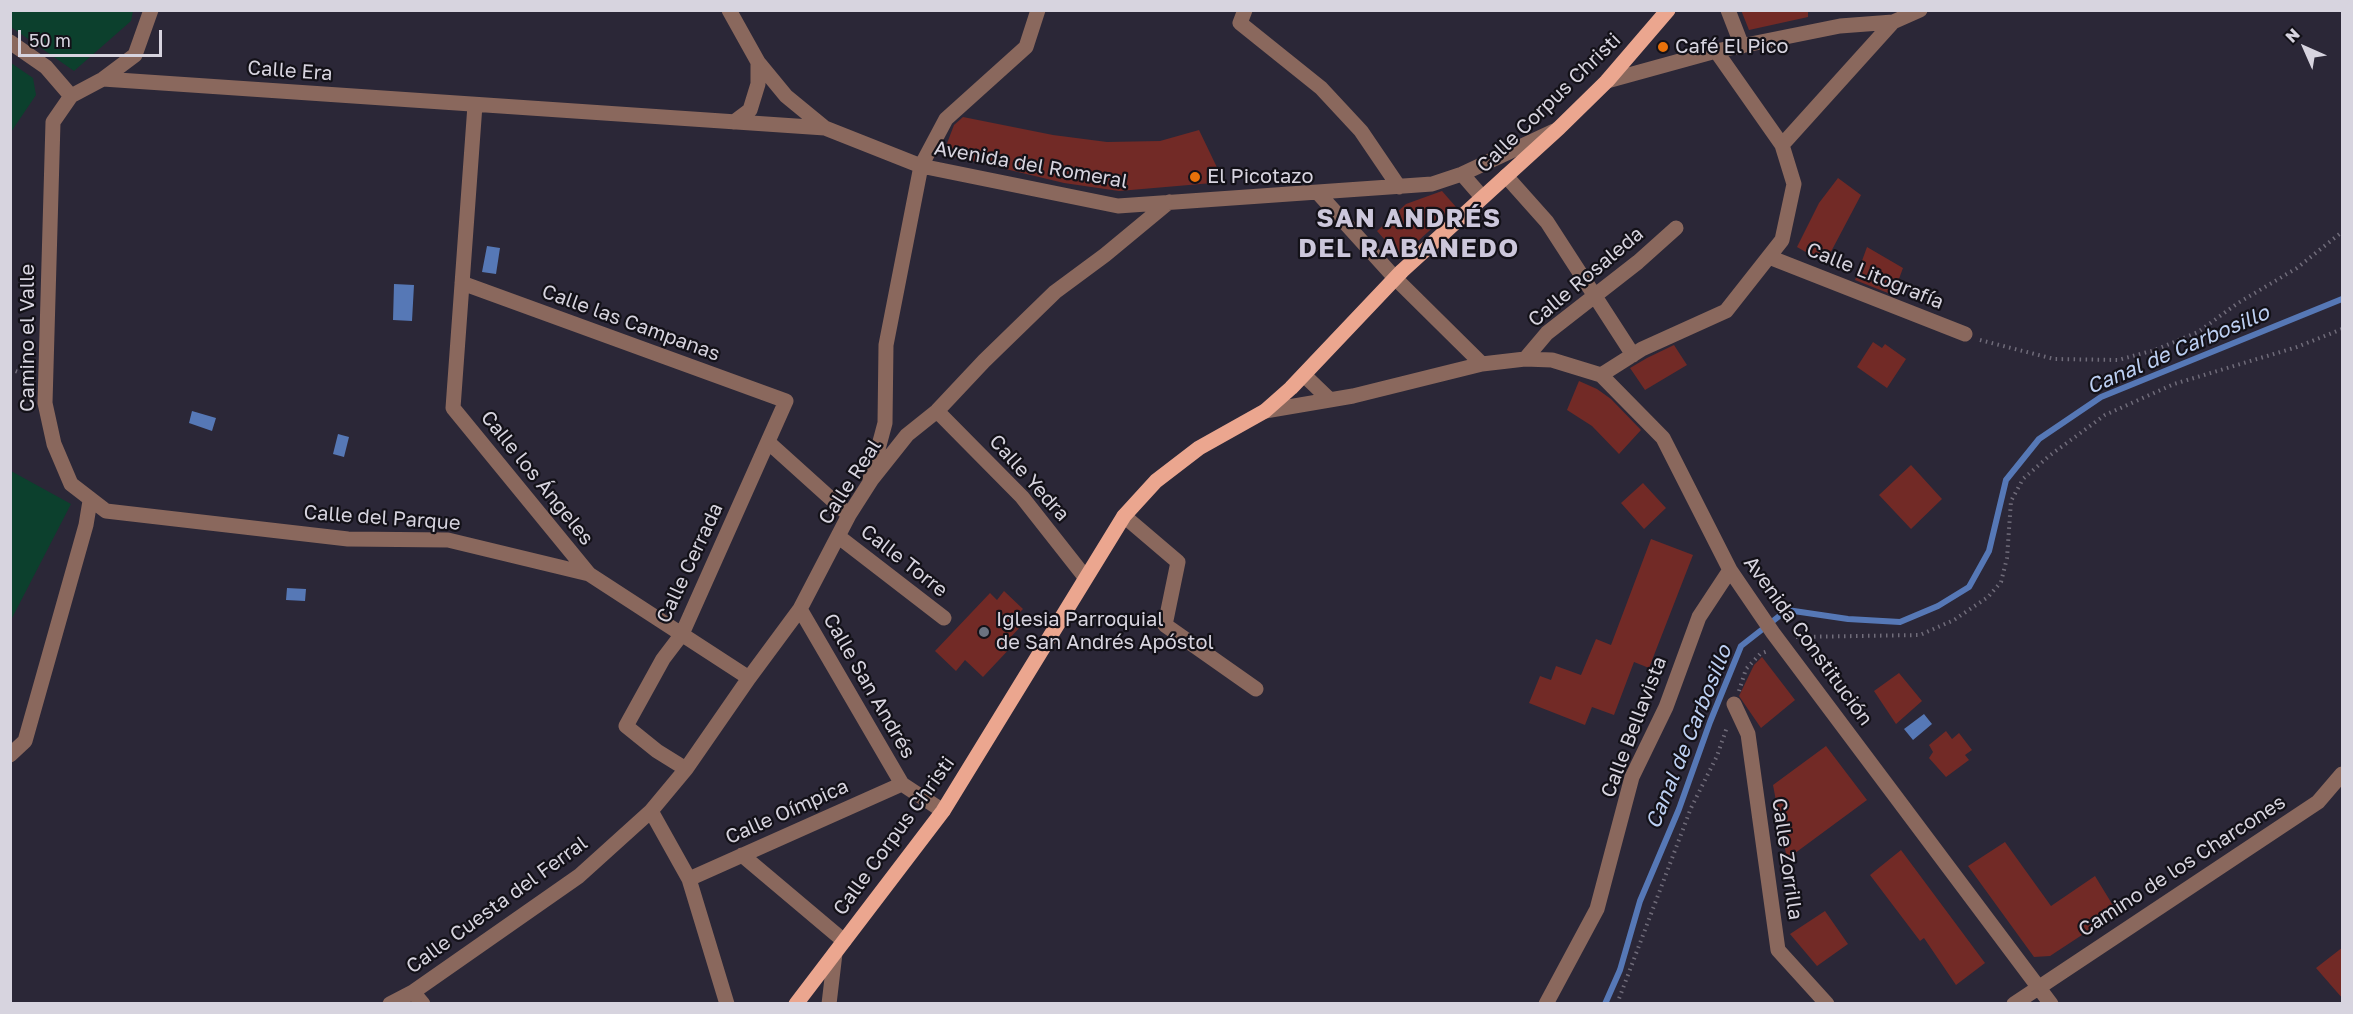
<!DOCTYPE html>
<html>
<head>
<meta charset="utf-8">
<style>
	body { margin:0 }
	#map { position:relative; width:2353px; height:1014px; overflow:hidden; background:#2b2737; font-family:"Golos Text",sans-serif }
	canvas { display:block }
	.frame { position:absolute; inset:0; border:12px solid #d7d4df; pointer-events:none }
	.north { position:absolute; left:2275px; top:18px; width:60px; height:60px; -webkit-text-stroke:4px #131118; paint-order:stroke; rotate:315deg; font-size:16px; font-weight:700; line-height:24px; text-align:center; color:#d7d4df }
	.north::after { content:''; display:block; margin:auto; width:21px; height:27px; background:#d7d4df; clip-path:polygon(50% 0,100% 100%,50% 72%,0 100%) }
	.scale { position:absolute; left:18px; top:30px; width:144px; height:27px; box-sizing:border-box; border:3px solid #d7d4df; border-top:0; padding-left:8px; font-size:18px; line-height:21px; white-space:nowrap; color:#d7d4df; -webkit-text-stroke:4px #131118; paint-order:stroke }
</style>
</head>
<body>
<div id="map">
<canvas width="2353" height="1014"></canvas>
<div class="frame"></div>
<div class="north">N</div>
<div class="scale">50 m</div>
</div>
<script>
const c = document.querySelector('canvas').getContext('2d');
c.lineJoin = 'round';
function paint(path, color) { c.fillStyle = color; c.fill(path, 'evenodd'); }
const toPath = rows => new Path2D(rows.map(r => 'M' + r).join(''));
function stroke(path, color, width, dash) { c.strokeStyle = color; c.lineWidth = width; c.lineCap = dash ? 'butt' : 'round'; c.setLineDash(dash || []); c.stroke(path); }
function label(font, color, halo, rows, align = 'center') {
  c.font = font + ' "Golos Text",sans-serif'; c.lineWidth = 4.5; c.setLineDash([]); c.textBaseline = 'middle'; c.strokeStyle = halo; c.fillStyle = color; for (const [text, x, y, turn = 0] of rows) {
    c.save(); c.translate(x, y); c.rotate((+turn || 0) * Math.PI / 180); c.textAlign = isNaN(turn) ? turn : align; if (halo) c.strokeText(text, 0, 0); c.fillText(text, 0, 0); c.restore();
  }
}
paint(toPath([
	[11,10,133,10,133,11,131,21,74,71,11,27],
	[11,63,33,78,36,95,11,132],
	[11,471,71,504,11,620]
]), '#0c402d');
paint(toPath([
	[487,246,500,248,496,274,482,272],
	[394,284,414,285,412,321,393,320],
	[192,411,216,418,212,431,189,423],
	[338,434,349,437,344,457,333,454],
	[287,588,306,589,305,601,286,600],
	[1924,714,1932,724,1913,740,1904,729]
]), '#5678b6');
stroke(toPath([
	[1605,1004,1620,970,1640,901,1679,809,1710,722,1741,646,1787,610,1848,619,1900,622,1938,606,1969,587,1989,551,2006,480,2039,439,2101,397,2342,299]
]), '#5678b6', 6);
paint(toPath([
	[1741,10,1808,10,1808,17,1749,30],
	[963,117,1053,135,1107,142,1160,141,1199,130,1224,182,1119,191,1064,183,943,154,954,125],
	[1838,178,1861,195,1825,263,1797,247,1819,203],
	[1442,191,1456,207,1400,257,1377,231,1406,204],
	[1867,247,1903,268,1893,295,1855,280],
	[1873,342,1882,348,1885,344,1906,359,1887,388,1857,367],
	[1674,345,1687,365,1645,390,1630,368,1647,358],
	[1579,381,1597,389,1611,399,1641,430,1619,454,1592,426,1567,410],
	[1911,465,1942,499,1911,529,1879,495],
	[1643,483,1666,508,1644,529,1621,503],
	[1651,539,1693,555,1649,668,1634,662,1614,715,1592,707,1585,725,1529,703,1540,676,1551,680,1556,666,1581,675,1596,639,1611,645],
	[1004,591,1023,609,1015,617,1023,624,1008,640,1013,645,983,677,965,660,956,671,935,651,990,593,997,600],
	[1762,657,1795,700,1761,728,1739,696,1754,665],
	[1899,673,1922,701,1896,724,1874,691],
	[1946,731,1952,739,1959,733,1972,750,1965,755,1969,760,1946,777,1929,758,1933,752,1929,745],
	[1826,746,1867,800,1787,859,1773,785],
	[2005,842,2051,906,2095,876,2117,912,2050,956,2034,957,1968,866],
	[1901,850,1985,963,1956,985,1924,938,1920,941,1870,875],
	[1825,911,1848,944,1817,966,1790,934],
	[2343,947,2343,999,2316,968]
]), '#722a26');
stroke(toPath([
	[1980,340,2054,359,2118,360,2155,350,2198,332,2238,303,2297,268,2342,232],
	[10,369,29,376],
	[1796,637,1920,635,1954,620,1988,597,2001,582,2007,558,2011,501,2023,479,2049,456,2105,415,2174,384,2297,347,2342,329],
	[1739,691,1746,669,1760,654,1768,651],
	[1617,1004,1691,808,1717,756,1727,727]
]), '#706c7a', 4, [1.5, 4.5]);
stroke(toPath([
	[151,10,135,55,103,79,71,96,53,122,45,403,54,444,71,484,106,511,348,539,448,540,589,574,749,678],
	[729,10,758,62,786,96,825,128,921,166,1118,206,1432,184,1462,174,1554,131],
	[1245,10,1240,23,1321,88,1361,131,1399,187],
	[1728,10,1742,46],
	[10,42,46,67,71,96],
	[103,79,825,128],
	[1607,81,1716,51,1840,26,1893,22,1920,10],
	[475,105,453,408,589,574],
	[734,122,750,110,758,84,758,62],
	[1782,145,1893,22],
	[1462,174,1482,197],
	[1506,176,1547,222,1633,355],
	[1318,193,1395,278,1482,364],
	[1769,257,1965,334],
	[462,283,786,401,682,634,663,659,626,726,657,751,686,769],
	[1525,359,1547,333,1638,262,1676,228],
	[1304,375,1330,400],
	[1601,375,1642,349,1726,311,1782,240,1794,184,1782,145,1716,51],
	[937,411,1022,497,1085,577],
	[1265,411,1353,396,1482,364,1525,359,1552,360,1601,375,1663,438,1730,570,1773,633,2051,1004],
	[768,442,849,515],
	[870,479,885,423,886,345,921,166,946,119,1026,47,1038,10],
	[1124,516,1178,562,1165,625,1256,689],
	[839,537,944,618],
	[800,609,902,784,943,811],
	[1734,704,1748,734,1778,950,1827,1004],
	[10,755,25,741,86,525,90,501],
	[651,811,689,879,727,1004],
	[742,855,844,941],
	[689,879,902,784],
	[413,992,423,1004],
	[390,1004,413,992,579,876,651,811,686,769,749,678,800,609,849,515,872,479,907,435,937,411,984,361,1055,292,1105,255,1169,202],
	[829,1004,835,953],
	[1546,1004,1597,909,1632,777,1666,707,1699,617,1730,570],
	[2014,1004,2318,802,2342,774]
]), '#8a685d', 15);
stroke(toPath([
	[796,1004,943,811,1124,516,1156,481,1199,448,1265,411,1291,388,1402,271,1559,128,1607,81,1668,10]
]), '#eba68f', 15);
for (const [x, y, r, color] of [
	[1663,47,6,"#e8710a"],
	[1195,177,6,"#e8710a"],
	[984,632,6,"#6b7280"]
]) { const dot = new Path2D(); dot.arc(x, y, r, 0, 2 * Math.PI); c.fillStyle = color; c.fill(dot); stroke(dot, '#131118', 2); }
label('20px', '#d7d4df', '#131118', [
	["Café El Pico",1675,47],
	["El Picotazo",1207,177],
	["Iglesia Parroquial",996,620],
	["de San Andrés Apóstol",996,643]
], 'left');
label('20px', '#d7d4df', '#131118', [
	["Calle Era",290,71,4],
	["Calle Corpus Christi",1549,103,-44],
	["Avenida del Romeral",1031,165,10],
	["Calle Litografía",1875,276,22],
	["Calle Rosaleda",1586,277,-40],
	["Calle las Campanas",631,323,20],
	["Camino el Valle",28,338,-90],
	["Calle los Ángeles",537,478,51],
	["Calle Yedra",1029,478,48],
	["Calle Real",850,482,-57],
	["Calle del Parque",382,518,4],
	["Calle Torre",904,561,38],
	["Calle Cerrada",690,563,-65],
	["Avenida Constitución",1808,641,54],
	["Calle San Andrés",869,686,60],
	["Calle Bellavista",1634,727,-69],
	["Calle Oímpica",787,812,-24],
	["Calle Corpus Christi",894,836,-54],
	["Calle Zorrilla",1787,859,82],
	["Camino de los Charcones",2182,866,-33],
	["Calle Cuesta del Ferral",497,905,-36]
]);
label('italic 21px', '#bdd0f3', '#131118', [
	["Canal de Carbosillo",2178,350,-23],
	["Canal de Carbosillo",1689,737,-68]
]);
c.letterSpacing = '1.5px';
label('bold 26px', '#ccc7db', '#131118', [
	["SAN ANDRÉS",1409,219],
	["DEL RABANEDO",1409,249]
]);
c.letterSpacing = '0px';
</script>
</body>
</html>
